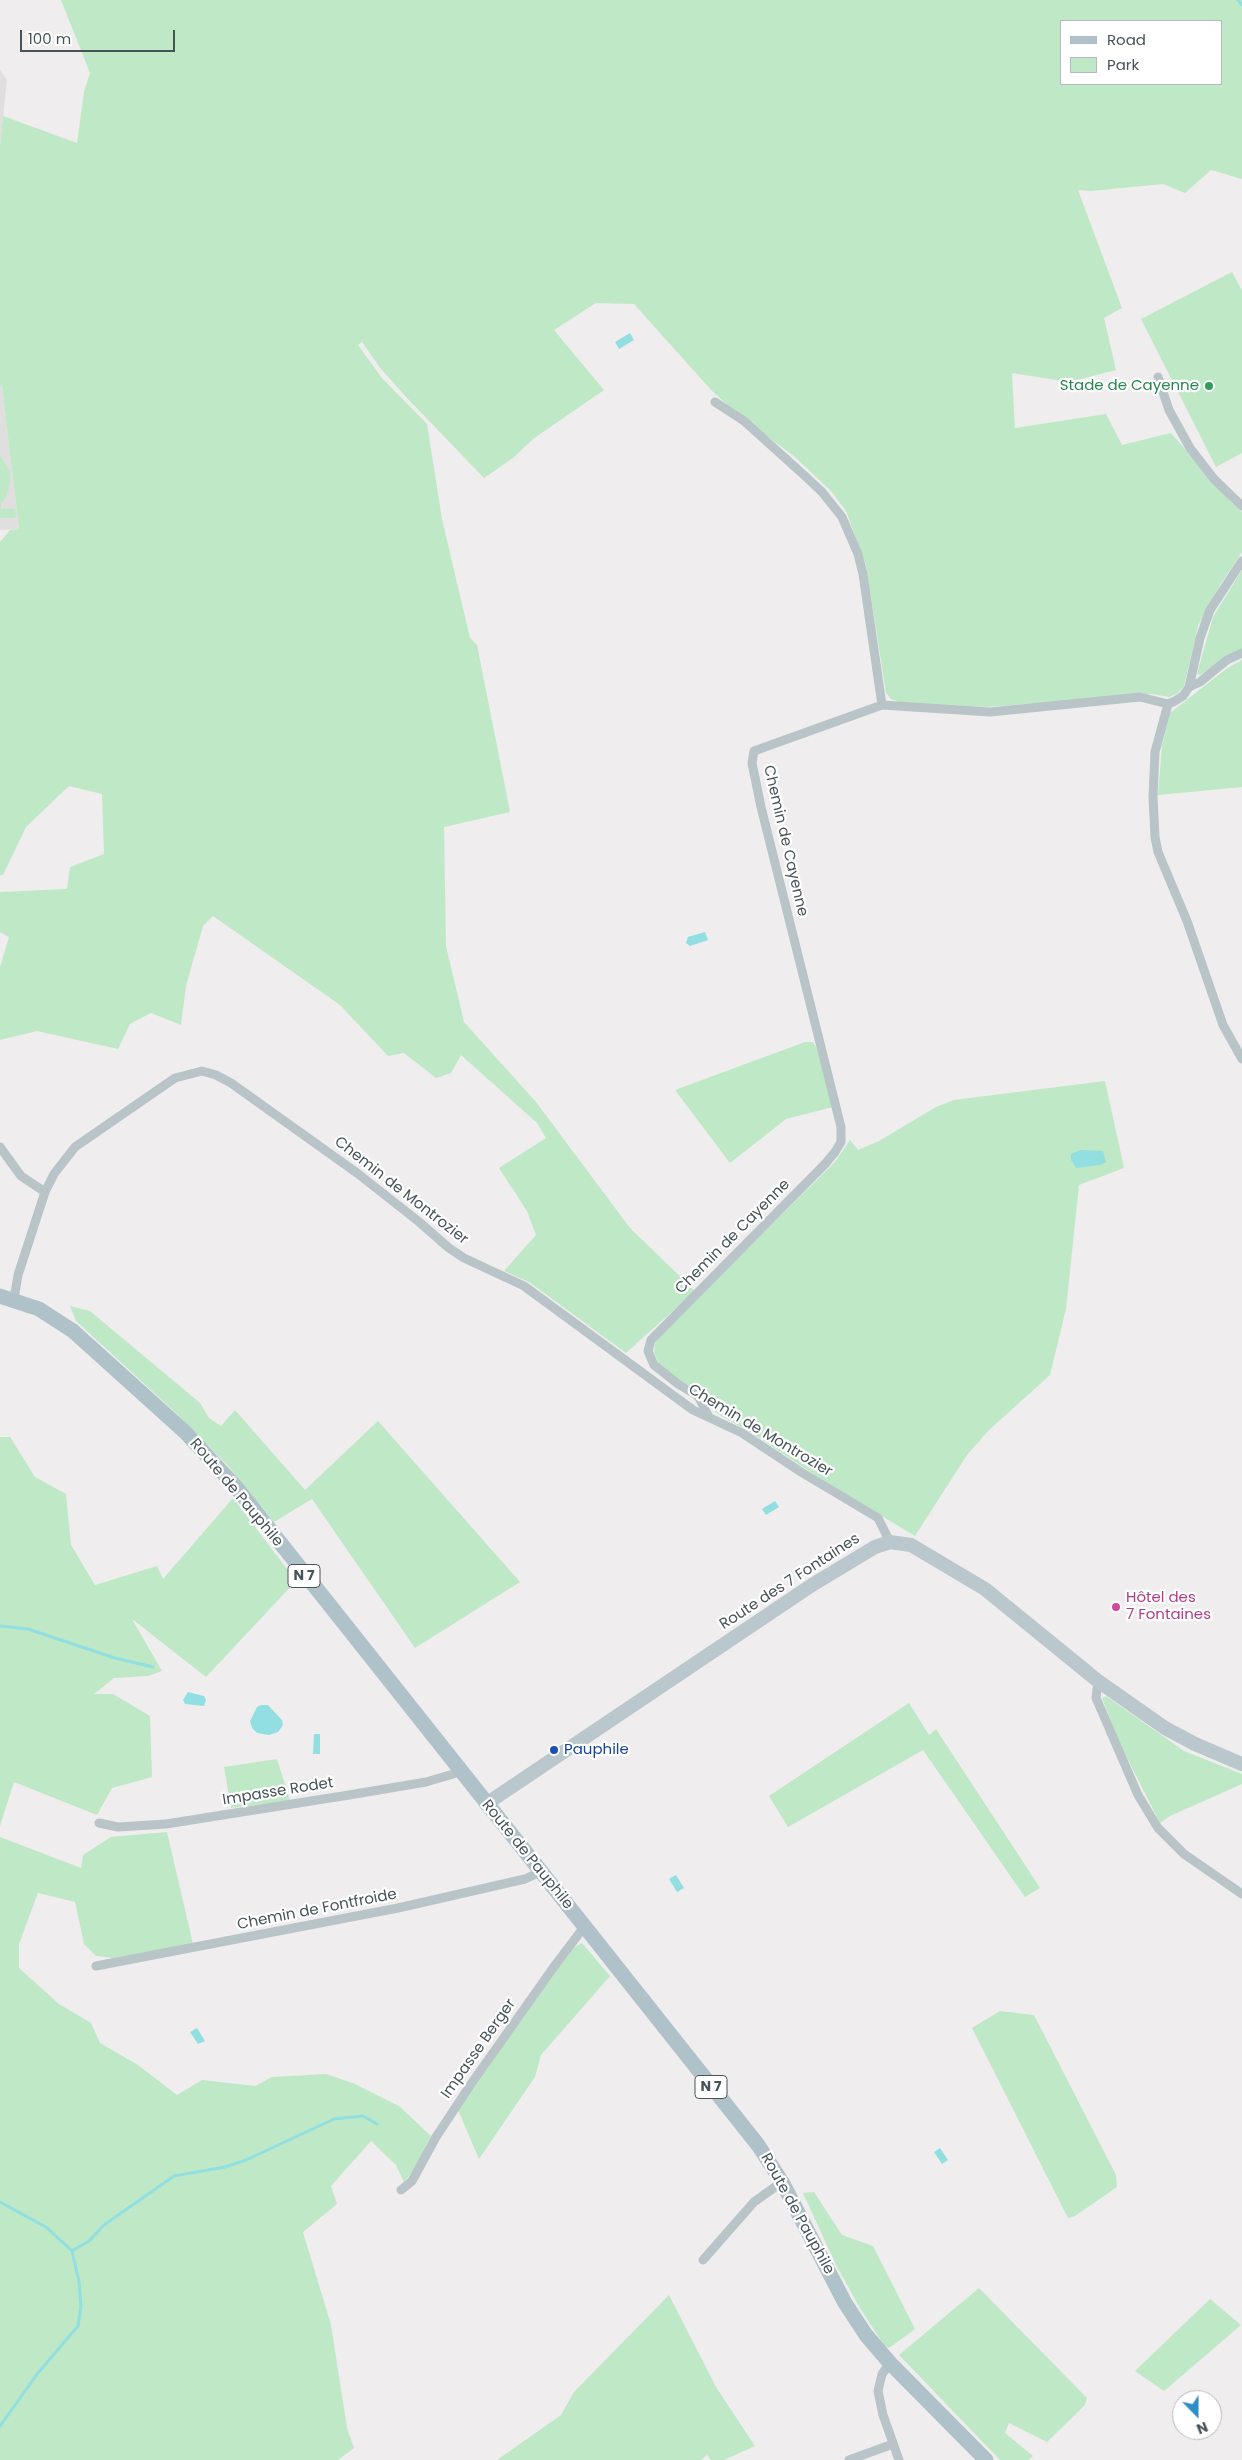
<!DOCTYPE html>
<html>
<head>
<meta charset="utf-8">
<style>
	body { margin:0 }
	#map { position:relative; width:1242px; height:2460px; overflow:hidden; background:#efeded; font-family:Poppins,sans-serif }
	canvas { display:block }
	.legend { position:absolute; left:1060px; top:20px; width:162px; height:65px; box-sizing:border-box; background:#fff; border:1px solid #b5babc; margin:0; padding:6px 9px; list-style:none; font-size:15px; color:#475358 }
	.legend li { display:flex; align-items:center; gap:10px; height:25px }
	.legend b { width:25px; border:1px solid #b5babc }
	.north { position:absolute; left:1172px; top:2390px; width:50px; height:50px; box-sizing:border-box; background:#fff; border:1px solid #b5babc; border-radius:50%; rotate:158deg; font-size:14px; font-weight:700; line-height:20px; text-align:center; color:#475358 }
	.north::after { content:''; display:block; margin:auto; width:18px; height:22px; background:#2e8fc8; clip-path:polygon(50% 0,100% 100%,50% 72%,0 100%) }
	.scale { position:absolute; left:20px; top:30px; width:155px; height:22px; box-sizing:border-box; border:2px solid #475358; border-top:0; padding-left:6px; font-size:15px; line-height:18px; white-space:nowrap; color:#475358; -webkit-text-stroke:4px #fff; paint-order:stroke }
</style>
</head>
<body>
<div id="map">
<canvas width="1242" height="2460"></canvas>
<ul class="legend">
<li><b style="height:6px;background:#afc1c9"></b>Road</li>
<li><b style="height:14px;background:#bfe8c7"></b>Park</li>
</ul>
<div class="north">N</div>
<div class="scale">100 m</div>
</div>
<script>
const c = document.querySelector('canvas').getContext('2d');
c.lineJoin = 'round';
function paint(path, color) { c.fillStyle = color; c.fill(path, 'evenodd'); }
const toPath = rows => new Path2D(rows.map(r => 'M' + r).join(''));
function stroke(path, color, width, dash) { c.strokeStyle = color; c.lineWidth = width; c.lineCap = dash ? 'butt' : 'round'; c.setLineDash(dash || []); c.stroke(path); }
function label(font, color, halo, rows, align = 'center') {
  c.font = font + ' Poppins,sans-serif'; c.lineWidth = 4.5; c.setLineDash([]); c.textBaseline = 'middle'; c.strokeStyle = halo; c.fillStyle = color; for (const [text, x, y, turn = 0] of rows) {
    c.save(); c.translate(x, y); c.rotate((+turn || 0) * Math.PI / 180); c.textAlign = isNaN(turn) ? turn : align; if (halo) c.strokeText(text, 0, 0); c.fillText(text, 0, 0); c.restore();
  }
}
paint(toPath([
	[0,70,7,80,0,145],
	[0,386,2,386,19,529,0,530]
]), '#e0dede');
paint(toPath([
	[61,0,1242,0,1242,179,1211,170,1185,193,1163,184,1091,191,1078,190,1122,308,1104,318,1116,370,1069,382,1012,373,1015,428,1106,414,1122,445,1171,433,1232,503,1242,512,1242,552,1220,585,1198,626,1184,686,1178,693,1169,697,1152,694,987,707,902,703,891,699,886,693,866,565,846,511,831,491,795,457,739,415,712,391,634,304,596,303,554,330,604,390,533,439,513,458,484,478,408,399,381,369,362,342,358,345,382,378,427,424,442,519,470,638,477,645,510,812,444,827,446,946,464,1022,536,1102,630,1228,695,1291,626,1353,529,1282,504,1271,536,1235,527,1211,499,1168,546,1138,537,1123,461,1055,451,1073,436,1078,404,1053,388,1056,340,1005,213,916,203,926,186,986,181,1025,151,1013,130,1024,118,1049,37,1031,0,1040,0,967,9,937,0,932,0,892,67,889,70,867,104,854,102,794,69,786,26,827,3,875,0,875,0,542,10,530,19,529,2,386,0,386,0,146,3,116,77,143,84,92,90,73],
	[1061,21,1221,21,1221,84,1061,84],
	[1232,272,1242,291,1242,453,1216,467,1141,319],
	[0,455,10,472,10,484,6,497,1,503,1,509,15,509,16,518,0,518],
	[1242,570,1242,649,1200,675,1197,674,1213,617],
	[1242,660,1242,787,1158,795,1162,745,1170,713,1226,669],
	[805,1042,813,1042,817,1049,833,1107,786,1119,730,1163,675,1090],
	[1105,1081,1124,1168,1079,1185,1066,1309,1050,1375,989,1430,967,1455,915,1536,827,1483,753,1434,725,1418,715,1412,703,1391,678,1380,659,1364,654,1352,655,1344,661,1334,835,1162,850,1140,858,1150,879,1141,936,1107,954,1100],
	[70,1306,90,1311,200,1403,209,1418,221,1426,235,1410,305,1490,378,1421,520,1582,415,1648,312,1499,274,1522,228,1466,177,1414,76,1321],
	[0,1437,10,1437,35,1477,66,1494,71,1545,95,1585,157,1566,163,1579,233,1498,296,1581,206,1677,132,1619,162,1671,148,1676,114,1678,94,1694,113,1694,150,1716,152,1777,112,1788,97,1815,14,1782,0,1826],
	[1106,1696,1184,1751,1242,1774,1242,1784,1170,1816,1160,1823,1118,1740,1102,1698],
	[909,1703,929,1735,936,1729,1040,1888,1025,1897,923,1750,788,1827,769,1796],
	[277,1759,290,1801,231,1808,224,1767],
	[167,1832,193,1944,113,1958,96,1956,84,1944,75,1902,38,1893,19,1944,19,1968,59,2004,91,2023,100,2043,138,2065,177,2095,202,2080,255,2086,272,2077,326,2074,355,2084,399,2106,431,2136,412,2172,404,2182,396,2165,371,2141,331,2186,337,2204,303,2232,331,2325,347,2428,354,2448,338,2460,0,2460,0,1837,81,1868,83,1855,111,1837],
	[582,1943,610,1976,541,2055,535,2077,479,2159,458,2110,553,1974,575,1947],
	[1000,2011,1034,2015,1116,2175,1117,2187,1075,2216,1068,2218,972,2028],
	[814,2192,842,2235,873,2246,915,2329,889,2348,884,2345,860,2308,836,2265,803,2193],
	[979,2288,1087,2398,1085,2405,1047,2442,1009,2423,1005,2433,1033,2456,1029,2460,1000,2460,899,2355],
	[669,2295,716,2387,755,2446,724,2460,711,2460,707,2455,701,2460,497,2460,561,2415,574,2392],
	[1210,2299,1241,2325,1164,2391,1135,2371]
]), '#bfe8c7');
paint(toPath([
	[630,333,634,340,619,349,615,342],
	[705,932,708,940,690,946,686,943,688,937],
	[1080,1150,1103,1151,1106,1162,1101,1165,1076,1168,1071,1160,1071,1154],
	[775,1501,779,1507,766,1515,762,1509],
	[188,1692,204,1696,206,1700,204,1706,185,1704,183,1700],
	[261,1705,268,1705,282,1720,283,1725,278,1732,269,1735,257,1733,252,1728,250,1721,257,1707],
	[314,1734,320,1734,320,1754,313,1754],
	[676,1875,684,1888,677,1892,669,1879],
	[197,2028,205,2041,198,2044,190,2032],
	[940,2148,948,2160,942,2164,934,2152]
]), '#91dfe0');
stroke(toPath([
	[1238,0,1242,5],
	[0,1626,28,1629,115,1658,153,1667],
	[0,2202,46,2227,72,2251,79,2282,81,2307,78,2326,38,2373,0,2426],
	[72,2251,89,2241,104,2225,174,2176,225,2167,246,2160,334,2119,363,2116,377,2124]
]), '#91dfe0', 3);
stroke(toPath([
	[1158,377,1169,410,1190,448,1214,479,1242,506],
	[715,402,744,421,805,476,822,492,842,517,858,554,863,574,882,705],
	[1189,687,1200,682,1227,660,1242,653],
	[1168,704,1155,752,1153,797,1155,837,1158,852,1187,921,1223,1025,1242,1059],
	[0,1147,21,1176,45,1192],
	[14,1299,18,1275,45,1192,54,1174,75,1147,175,1078,202,1071,216,1075,231,1083,357,1173,418,1221,449,1248,464,1258,524,1286,693,1410,742,1433,801,1472,878,1518,890,1542],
	[709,1417,698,1396,678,1384,654,1365,648,1351,651,1340,825,1164,835,1152,841,1142,841,1127,761,807,752,763,754,751,882,705,990,712,1140,697,1168,704,1175,701,1183,696,1189,687,1200,638,1210,610,1242,561],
	[1098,1681,1096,1698,1138,1795,1158,1828,1184,1854,1242,1894],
	[99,1823,118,1827,166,1824,349,1795,426,1782,460,1772],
	[96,1966,398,1908,525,1879,540,1872],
	[401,2190,412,2181,436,2137,471,2084,553,1968,584,1927],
	[703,2260,754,2202,782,2182],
	[890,2363,882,2374,878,2391,883,2415,899,2460],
	[849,2460,893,2444]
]), '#b9c4c8', 9);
stroke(toPath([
	[486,1804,812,1585,875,1547,890,1542,911,1545,985,1589,1098,1681,1165,1728,1195,1744,1242,1764]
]), '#bac7cc', 14);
stroke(toPath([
	[0,1296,39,1309,73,1331,185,1432,236,1487,758,2145,782,2182,845,2303,866,2335,890,2363,986,2460]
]), '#afc1c9', 15);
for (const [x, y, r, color] of [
	[1209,386,5,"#2e9e5b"],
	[1116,1607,5,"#d1479c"],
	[554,1750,5,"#1a4fb4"]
]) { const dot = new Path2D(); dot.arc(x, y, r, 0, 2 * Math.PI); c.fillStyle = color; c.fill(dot); stroke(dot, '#fff', 2); }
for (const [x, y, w] of [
	[304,1576,32],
	[711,2087,32]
]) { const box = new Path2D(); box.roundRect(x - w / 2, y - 11.5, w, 23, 4); c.fillStyle = '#fff'; c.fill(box); stroke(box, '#475358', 1); }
label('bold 14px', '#475358', null, [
	["N 7",304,1576],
	["N 7",711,2087]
]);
label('15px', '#27864d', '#fff', [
	["Stade de Cayenne",1199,386]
], 'right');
label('15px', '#475358', '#fff', [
	["Chemin de Cayenne",785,841,77],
	["Chemin de Montrozier",401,1191,38],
	["Chemin de Cayenne",733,1237,-45],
	["Chemin de Montrozier",760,1431,31],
	["Route de Pauphile",236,1493,50],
	["Route des 7 Fontaines",790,1582,-33],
	["Impasse Rodet",278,1792,-9],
	["Route de Pauphile",527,1855,51],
	["Chemin de Fontfroide",317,1910,-11],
	["Impasse Berger",479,2049,-55],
	["Route de Pauphile",797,2214,61]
]);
label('15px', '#b23c85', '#fff', [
	["Hôtel des",1126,1598],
	["7 Fontaines",1126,1615]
], 'left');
label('15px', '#164399', '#fff', [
	["Pauphile",564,1750]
], 'left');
</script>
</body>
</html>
